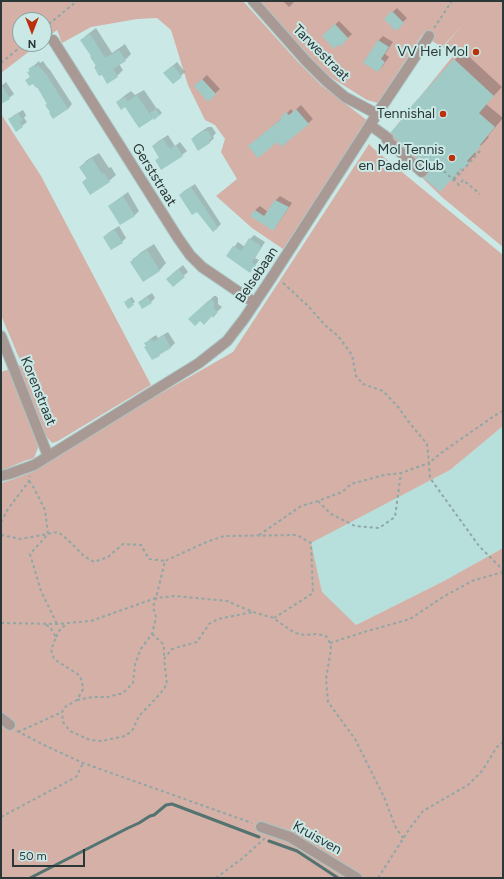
<!DOCTYPE html>
<html>
<head>
<meta charset="utf-8">
<style>
	body { margin:0 }
	#map { position:relative; width:504px; height:879px; overflow:hidden; background:#cae9e6; font-family:Figtree,sans-serif }
	canvas { display:block }
	.frame { position:absolute; inset:0; border:2px solid #2a3736; pointer-events:none }
	.north { position:absolute; left:12px; top:12px; width:40px; height:40px; box-sizing:border-box; background:#cae9e6; border:1px solid #8aa2a0; border-radius:50%; rotate:180deg; font-size:11px; font-weight:700; line-height:16px; text-align:center; color:#2a3736 }
	.north::after { content:''; display:block; margin:auto; width:14px; height:18px; background:#ba300b; clip-path:polygon(50% 0,100% 100%,50% 72%,0 100%) }
	.scale { position:absolute; left:12px; top:849px; width:73px; height:18px; box-sizing:border-box; border:2px solid #2a3736; border-top:0; padding-left:5px; font-size:12px; line-height:14px; white-space:nowrap; color:#2a3736; -webkit-text-stroke:3px #cae9e6; paint-order:stroke }
</style>
</head>
<body>
<div id="map">
<canvas width="504" height="879"></canvas>
<div class="frame"></div>
<div class="north">N</div>
<div class="scale">50 m</div>
</div>
<script>
const c = document.querySelector('canvas').getContext('2d');
c.lineJoin = 'round';
function paint(path, color) { c.fillStyle = color; c.fill(path, 'evenodd'); }
const toPath = rows => new Path2D(rows.map(r => 'M' + r).join(''));
function stroke(path, color, width, dash) { c.strokeStyle = color; c.lineWidth = width; c.lineCap = dash ? 'butt' : 'round'; c.setLineDash(dash || []); c.stroke(path); }
function label(font, color, halo, rows, align = 'center') {
  c.font = font + ' Figtree,sans-serif'; c.lineWidth = 4; c.setLineDash([]); c.textBaseline = 'middle'; c.strokeStyle = halo; c.fillStyle = color; for (const [text, x, y, turn = 0] of rows) {
    c.save(); c.translate(x, y); c.rotate((+turn || 0) * Math.PI / 180); c.textAlign = isNaN(turn) ? turn : align; if (halo) c.strokeText(text, 0, 0); c.fillText(text, 0, 0); c.restore();
  }
}
paint(toPath([
	[503,426,503,548,444,581,356,625,322,593,311,543,450,470]
]), '#b7dfdc');
paint(toPath([
	[1,1,243,1,298,62,321,85,368,121,283,249,252,228,216,196,237,179,221,152,225,139,215,125,205,120,188,85,171,30,157,18,137,19,91,27,62,43,57,30,44,40,44,20,20,20,20,44,39,44,1,73],
	[258,1,503,1,503,247,443,198,384,141,453,56,443,47,463,25,442,47,422,35,378,103,367,100,327,75,305,53],
	[1,114,41,176,151,385,58,441,52,443,46,436,37,439,38,448,34,458,24,461,1,471,1,372,22,365,1,315],
	[369,144,374,149,503,255,503,426,450,470,311,543,322,592,356,625,444,581,503,548,503,878,1,878,1,483,14,479,32,472,151,399,233,352]
]), '#d4b0a7');
paint(toPath([
	[283,1,295,1,289,7],
	[397,8,407,18,396,29,385,19],
	[339,21,352,34,339,46,323,36],
	[96,28,112,53,125,44,131,54,125,60,119,64,123,70,117,76,102,74,95,67,96,65,92,56,81,40,88,34],
	[383,36,393,42,385,54,389,57,382,67,378,71,364,62,379,40],
	[463,51,502,87,486,104,503,118,488,136,489,137,475,152,476,154,463,168,432,171,433,164,408,114,407,113],
	[39,61,40,63,43,61,47,67,50,70,72,104,68,109,51,112,48,103,34,82,27,80,31,76,29,72,31,70,30,69],
	[177,62,185,72,173,83,169,69],
	[207,75,220,89,208,100,195,86],
	[6,82,14,94,9,98,1,103,1,86],
	[144,90,157,109,158,108,162,113,160,115,152,118,117,102,124,96,131,91,135,95],
	[301,105,313,119,282,146,278,141,254,142,282,118,291,109,293,112],
	[23,110,26,115,24,118,27,122,22,126,9,120,14,115],
	[208,127,212,127,216,133,213,136,214,138,210,142,199,149,192,139,196,135],
	[168,135,175,146,180,142,187,151,182,155,156,160,160,157,153,146,157,142],
	[99,153,109,168,111,167,116,175,109,181,83,182,87,178,80,167,87,160],
	[195,184,221,224,217,228,180,195,184,191],
	[128,192,139,211,135,215,121,224,109,206,114,202],
	[280,196,292,203,277,225,273,230,255,210,260,206,268,212,276,200],
	[119,226,126,238,122,242,104,237,108,233],
	[254,235,265,242,263,245,255,258,259,260,254,267,250,272,234,247,238,242,245,247,250,239],
	[154,244,166,263,160,270,143,280,131,262,140,253],
	[183,265,188,272,173,285,172,274],
	[152,293,155,298,151,302,140,302,144,298],
	[214,296,216,296,218,298,218,304,222,307,213,316,212,315,200,320,190,319],
	[132,297,135,302,128,307,127,300],
	[168,332,175,343,171,347,163,352,159,355,147,346,146,343,150,339,156,335,158,338]
]), '#0003');
stroke(toPath([
	[269,841,297,851,338,878],
	[30,878,128,828,139,823,150,816,154,815,166,805,172,804,259,837]
]), '#537371', 3);
paint(toPath([
	[392,11,404,23,396,31,384,19],
	[335,24,348,38,340,47,337,45,334,49,322,36],
	[90,34,105,58,119,50,126,61,113,69,118,77,107,84,102,75,99,76,94,67,96,66,90,57,91,56,80,40],
	[378,40,389,47,381,59,385,62,378,72,363,63],
	[454,59,494,96,479,113,495,127,480,145,481,146,467,161,469,163,463,169,462,168,440,192,424,178,427,176,432,168,432,165,430,162,427,161,422,162,394,137,394,135,391,132,407,114,405,113],
	[34,65,36,67,38,65,42,70,43,70,45,74,46,74,68,109,53,119,49,113,50,112,45,105,47,104,37,87,36,88,33,84,29,86,25,80,30,77,27,72,30,71,28,69],
	[173,65,182,77,173,84,163,73],
	[202,79,216,94,208,102,194,86],
	[1,84,10,99,1,104],
	[137,95,153,119,139,128,125,107,121,110,116,102,125,97,128,101],
	[156,109,160,115,154,120,150,113],
	[296,109,309,124,281,147,277,142,258,158,248,146,281,119,280,118,286,112,289,115],
	[18,113,23,120,20,122,23,127,16,132,8,119],
	[203,131,208,131,212,138,209,140,210,143,198,151,191,139],
	[163,139,170,149,176,145,183,156,161,170,155,160,159,158,152,146],
	[92,158,102,174,104,173,110,182,90,195,82,182,87,179,79,167],
	[191,187,218,228,213,232,197,212,192,215,179,195],
	[123,196,135,216,120,225,108,206],
	[275,200,289,207,273,231,250,216,255,210,264,216],
	[114,229,123,243,111,250,103,237],
	[249,238,261,246,259,251,252,262,256,265,250,273,226,256,233,246,241,251],
	[147,250,160,271,143,282,130,262,133,260,132,259],
	[178,269,185,277,173,287,166,279],
	[147,297,152,303,142,309,138,302],
	[130,298,134,305,128,309,124,302],
	[209,300,212,300,214,302,214,308,218,312,213,318,212,316,204,325,200,321,195,326,188,319],
	[164,335,171,348,159,355,160,356,152,360,144,347,146,346,144,343,152,339,153,342]
]), '#9fcac6');
const minor = toPath([
	[253,1,306,61,326,81,345,97,377,114],
	[53,40,178,238,190,255,202,267,255,303],
	[370,125,388,138,387,140,422,172,426,167],
	[1,336,48,456],
	[1,476,9,474,34,465,199,363,227,341,244,319,274,274,377,114,429,36],
	[1,718,10,725],
	[261,827,290,837,357,878]
]);
stroke(minor, '#aac5c3', 12);
stroke(toPath([
	[44,28,77,1],
	[434,28,452,1],
	[1,63,24,44],
	[435,163,459,185,463,180,480,194],
	[453,179,461,169],
	[454,180,480,151],
	[503,411,494,416,441,453,429,463,430,478,479,546,503,570],
	[29,481,34,488,45,510,48,534,30,554,41,591,57,624],
	[318,501,331,514,355,526,379,528,395,517,401,473],
	[1,522,8,509,29,481,30,476],
	[1,535,21,539,58,532,67,539,84,556,94,562,108,557,123,544,141,545,149,559,165,561],
	[259,535,301,506,318,501,342,492,351,484,384,475,401,473,429,463,427,444,408,421,399,408,383,391,363,384,356,376,352,355,338,336,326,326,308,306,281,281],
	[1,623,57,624,91,621,156,598,165,561,204,543,224,536,297,535,311,543,313,593,274,618],
	[46,625,50,627,56,637,51,650,54,659,79,675,82,681,83,689,77,700,65,707,62,712,63,722,70,731,90,740,102,741,125,736,132,731,139,716,160,694,167,684,164,659,172,649,197,642,209,624,218,619,253,612],
	[152,634,164,645,164,658],
	[56,637,59,631,66,624],
	[330,643,364,632,410,619,443,597,472,581,503,572],
	[77,700,93,697,108,697,123,693,133,683,135,665,140,650,152,634,156,617,153,607,156,598,175,596,227,601,253,612,274,618,280,623,295,633,305,635,317,634,326,636,330,643,331,649,326,679,328,702,355,739,384,797,396,828,404,839],
	[17,731,46,746,83,763,252,823],
	[18,732,62,712],
	[1,817,76,777,83,763],
	[216,878,244,857,265,838],
	[378,878,410,828,423,811,468,785,482,771,497,747,503,742]
]), '#8fa7a5', 2, [3, 3]);
stroke(minor, '#a99995', 10);
for (const [x, y, r, color] of [
	[476,52,4,"#ba300b"],
	[443,114,4,"#ba300b"],
	[452,158,4,"#ba300b"]
]) { const dot = new Path2D(); dot.arc(x, y, r, 0, 2 * Math.PI); c.fillStyle = color; c.fill(dot); stroke(dot, '#cae9e6', 1.5); }
label('14px', '#2a3736', '#cae9e6', [
	["VV Hei Mol",468,52],
	["Tennishal",435,114],
	["Mol Tennis",444,150],
	["en Padel Club",444,166]
], 'right');
label('14px', '#2a3736', '#cae9e6', [
	["Tarwestraat",321,53,45],
	["Gerststraat",154,175,58],
	["Belsebaan",257,275,-56],
	["Korenstraat",38,391,68],
	["Kruisven",317,838,29]
]);
</script>
</body>
</html>
